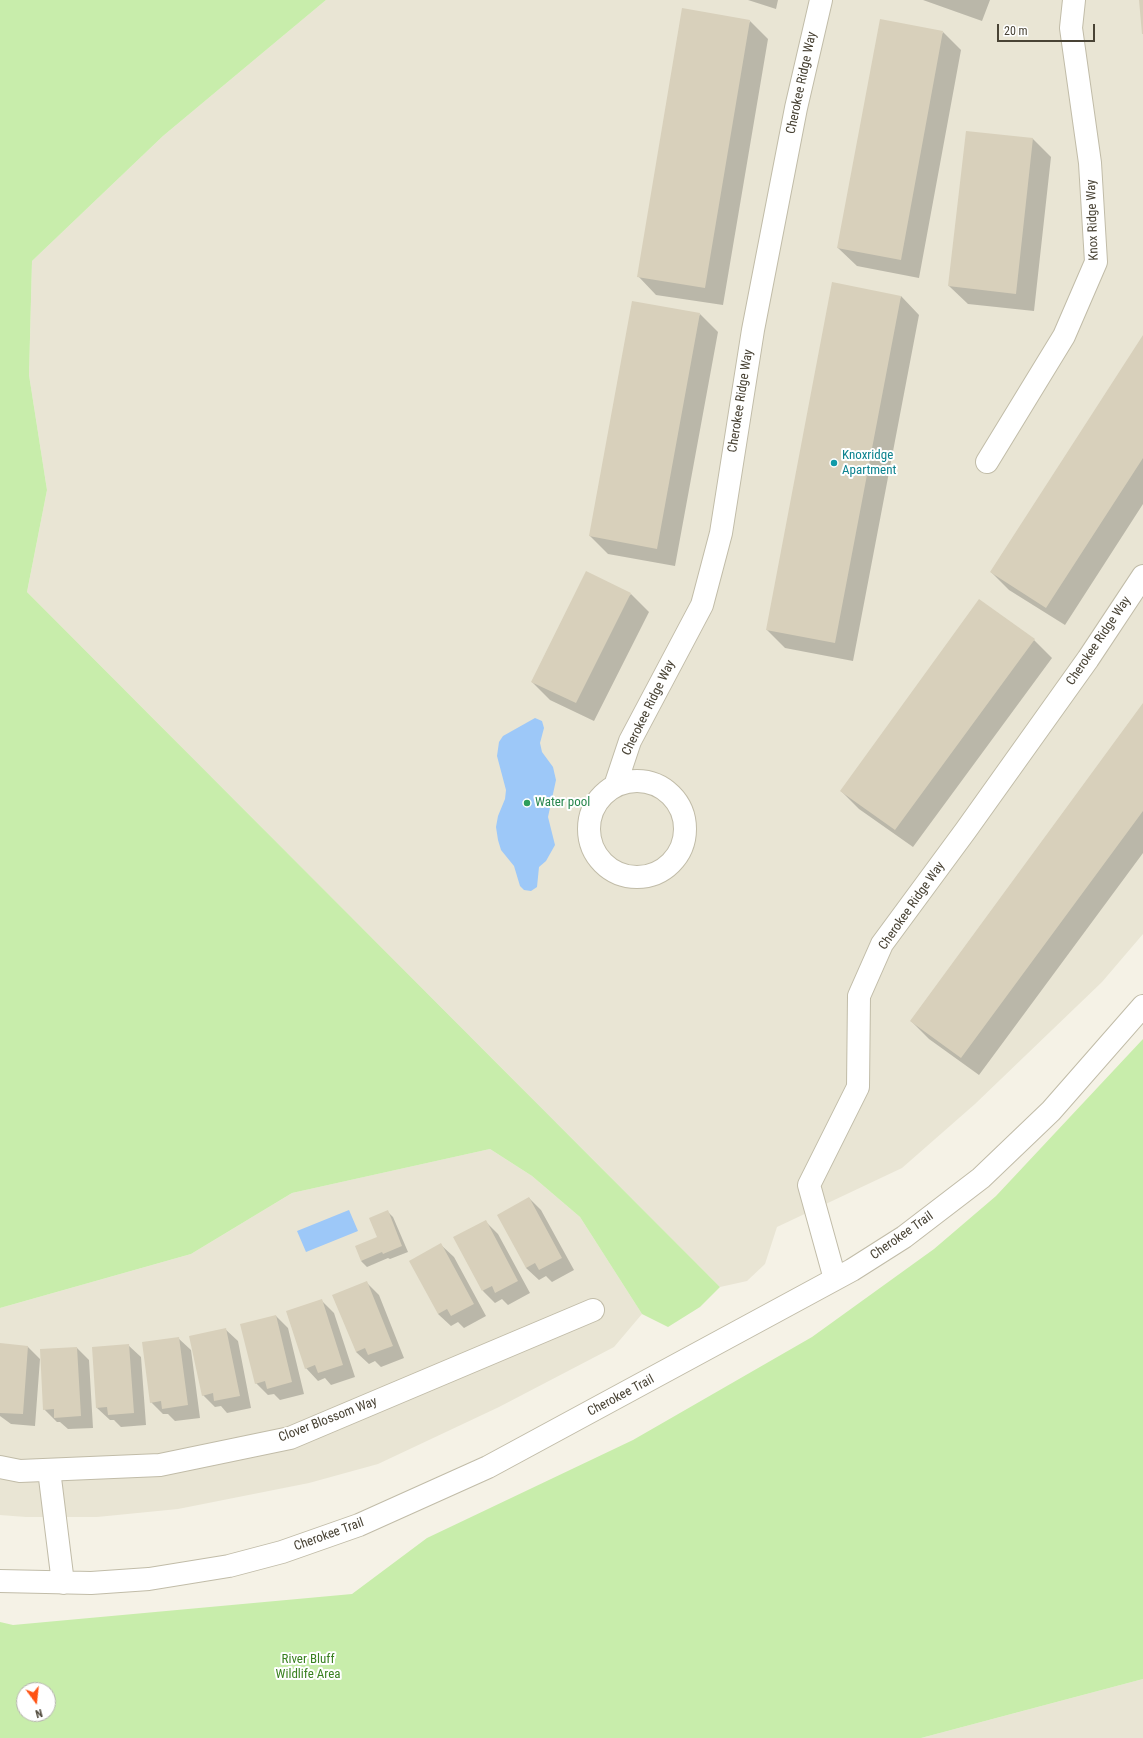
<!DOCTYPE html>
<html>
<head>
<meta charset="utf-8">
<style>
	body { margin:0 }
	#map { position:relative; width:1143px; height:1738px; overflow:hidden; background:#f5f2e6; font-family:"Roboto Condensed",sans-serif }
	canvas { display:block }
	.north { position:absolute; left:16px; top:1682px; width:40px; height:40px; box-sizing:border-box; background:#fff; border:1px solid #b6b4ae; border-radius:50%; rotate:165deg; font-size:11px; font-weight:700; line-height:16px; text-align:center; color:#494335 }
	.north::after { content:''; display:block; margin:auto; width:14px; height:18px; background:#ff5213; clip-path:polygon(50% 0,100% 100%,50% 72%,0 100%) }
	.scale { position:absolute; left:997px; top:24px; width:98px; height:18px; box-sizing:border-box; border:2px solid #494335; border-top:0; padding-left:5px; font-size:12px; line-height:14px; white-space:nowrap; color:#494335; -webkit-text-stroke:3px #fff; paint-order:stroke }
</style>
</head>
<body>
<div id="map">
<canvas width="1143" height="1738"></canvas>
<div class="north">N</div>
<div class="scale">20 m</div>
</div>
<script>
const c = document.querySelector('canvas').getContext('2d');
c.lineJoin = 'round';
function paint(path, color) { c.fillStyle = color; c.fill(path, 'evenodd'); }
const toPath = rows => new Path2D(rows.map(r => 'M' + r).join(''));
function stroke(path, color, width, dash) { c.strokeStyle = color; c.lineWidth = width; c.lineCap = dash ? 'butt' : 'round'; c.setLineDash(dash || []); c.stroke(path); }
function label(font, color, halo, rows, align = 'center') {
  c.font = font + ' "Roboto Condensed",sans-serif'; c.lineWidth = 4; c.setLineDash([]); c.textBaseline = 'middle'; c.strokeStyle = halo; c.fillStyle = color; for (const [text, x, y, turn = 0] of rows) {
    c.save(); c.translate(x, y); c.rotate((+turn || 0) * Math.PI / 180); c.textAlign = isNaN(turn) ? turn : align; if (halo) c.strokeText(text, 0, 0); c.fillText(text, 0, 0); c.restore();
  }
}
paint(toPath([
	[326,0,1143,0,1143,934,1102,982,975,1104,902,1168,777,1227,765,1264,747,1281,720,1287,27,592,47,490,29,375,32,261,163,136],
	[490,1149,532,1176,580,1217,642,1314,614,1347,499,1407,378,1464,309,1483,178,1509,97,1517,26,1517,0,1515,0,1308,191,1254,292,1193],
	[1143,1679,1143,1738,921,1738]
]), '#e9e5d4');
paint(toPath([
	[0,0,326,0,163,136,32,261,29,375,47,490,27,592,720,1287,700,1307,668,1327,642,1314,580,1217,532,1176,490,1149,292,1193,191,1254,0,1308],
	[1143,1039,1143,1679,921,1738,0,1738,0,1622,13,1625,352,1594,427,1538,633,1440,812,1337,934,1249,996,1196],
	[24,1690,48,1690,48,1714,24,1714]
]), '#c8edab');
paint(toPath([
	[535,718,542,721,544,728,540,743,542,752,553,767,556,780,548,817,555,845,546,861,539,867,537,887,531,891,524,890,520,886,514,866,501,850,498,840,496,827,498,816,505,799,506,790,497,756,499,742,503,736],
	[349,1210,358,1231,306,1252,297,1231]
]), '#9dc8f8');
paint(toPath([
	[748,0,778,0,776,9],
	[923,0,990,0,982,21],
	[750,21,768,39,723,305,656,295,638,276],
	[943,32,961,50,919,278,857,266,838,248],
	[967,132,1033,139,1051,157,1034,311,968,304,949,286],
	[901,296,919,315,853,661,785,648,767,630],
	[700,314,718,332,675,566,608,554,590,536],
	[1143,337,1143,504,1065,625,1009,590,991,572],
	[631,594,649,612,594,721,550,700,532,682],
	[1034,640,1052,658,913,847,859,809,841,791],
	[1143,705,1143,853,979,1075,929,1039,911,1021],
	[529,1198,541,1210,574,1270,552,1282,546,1276,539,1280,526,1268],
	[387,1211,393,1217,408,1252,390,1259,388,1258,367,1267,361,1261,378,1238],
	[486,1222,498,1234,530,1293,508,1305,502,1299,495,1303,483,1291],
	[441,1245,454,1257,486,1316,464,1328,458,1322,451,1326,438,1314],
	[367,1283,379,1295,404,1358,381,1367,375,1361,369,1364,356,1352],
	[321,1300,334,1313,355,1377,331,1385,325,1378,318,1381,306,1368],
	[276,1316,288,1328,304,1394,280,1400,274,1394,268,1395,256,1383],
	[225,1329,238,1341,251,1408,227,1413,221,1406,215,1407,203,1395],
	[178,1338,191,1350,200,1418,175,1421,168,1414,163,1414,151,1402],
	[0,1344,28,1347,40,1359,35,1426,11,1424,0,1416],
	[128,1345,141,1357,146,1425,121,1427,114,1420,110,1420,97,1408],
	[77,1348,89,1360,93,1428,68,1429,60,1422,57,1422,44,1409]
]), '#0003');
paint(toPath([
	[1139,0,1143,0,1143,34,1142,34],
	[682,8,750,20,705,288,637,277],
	[880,19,943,31,901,260,837,248],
	[966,131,1033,138,1016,294,948,286],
	[832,282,901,296,835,643,766,630],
	[632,301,700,313,657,549,589,536],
	[1143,335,1143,458,1046,608,990,572],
	[586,571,631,593,576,703,531,682],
	[979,599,1035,639,895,830,840,791],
	[1143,703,1143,811,961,1058,910,1021],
	[529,1197,562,1258,539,1270,535,1263,526,1268,497,1215],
	[388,1210,402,1246,383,1254,382,1252,361,1261,355,1246,377,1237,369,1218],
	[486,1220,518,1281,495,1293,492,1286,482,1291,453,1237],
	[441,1243,474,1304,451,1316,447,1309,438,1314,409,1261],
	[367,1281,393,1346,368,1355,365,1348,356,1352,332,1295],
	[322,1299,343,1365,318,1373,315,1365,305,1369,286,1311],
	[276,1315,292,1382,267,1389,265,1381,255,1384,240,1324],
	[226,1328,240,1396,214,1401,213,1393,202,1396,189,1336],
	[179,1337,188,1405,162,1409,161,1401,150,1403,142,1342],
	[0,1343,28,1346,23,1414,0,1413],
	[129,1344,134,1413,108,1415,107,1407,96,1408,92,1347],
	[77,1347,81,1416,54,1418,54,1409,43,1410,40,1349]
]), '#d8d0bb');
const minor = toPath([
	[987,462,1064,336,1096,262,1090,163,1071,28,1074,0],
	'589 829a48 48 0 1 1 96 0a48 48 0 1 1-96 0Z',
	[615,786,630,741,702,605,721,533,753,330,796,108,821,0],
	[835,1279,809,1185,858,1087,859,996,882,944,966,830,1088,659,1143,576],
	[0,1467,20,1471,160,1465,290,1438,593,1310],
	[49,1470,63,1583],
	[0,1581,91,1583,149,1579,229,1566,282,1552,359,1525,488,1467,852,1270,904,1237,981,1178,1051,1111,1143,1006]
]);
stroke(minor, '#c1bca8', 24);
stroke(minor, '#fff', 22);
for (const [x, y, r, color] of [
	[834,463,4,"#0f9aa8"],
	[527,803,4,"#2e9e5b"]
]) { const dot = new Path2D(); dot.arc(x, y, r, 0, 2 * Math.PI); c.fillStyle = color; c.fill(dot); stroke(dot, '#fff', 1.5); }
label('13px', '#494335', '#fff', [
	["Cherokee Ridge Way",802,83,-78],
	["Knox Ridge Way",1093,220,-92],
	["Cherokee Ridge Way",741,401,-81],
	["Cherokee Ridge Way",1099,641,-56],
	["Cherokee Ridge Way",649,708,-64],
	["Cherokee Ridge Way",912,906,-55],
	["Cherokee Trail",902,1236,-35],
	["Cherokee Trail",621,1396,-28],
	["Clover Blossom Way",328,1420,-21],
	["Cherokee Trail",329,1535,-20]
]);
label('13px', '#0d838f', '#fff', [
	["Knoxridge",842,456],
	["Apartment",842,471]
], 'left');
label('13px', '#27864d', '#fff', [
	["Water pool",535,803]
], 'left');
label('13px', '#3a8121', '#fff', [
	["River Bluff",308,1660],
	["Wildlife Area",308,1675]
]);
</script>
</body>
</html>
